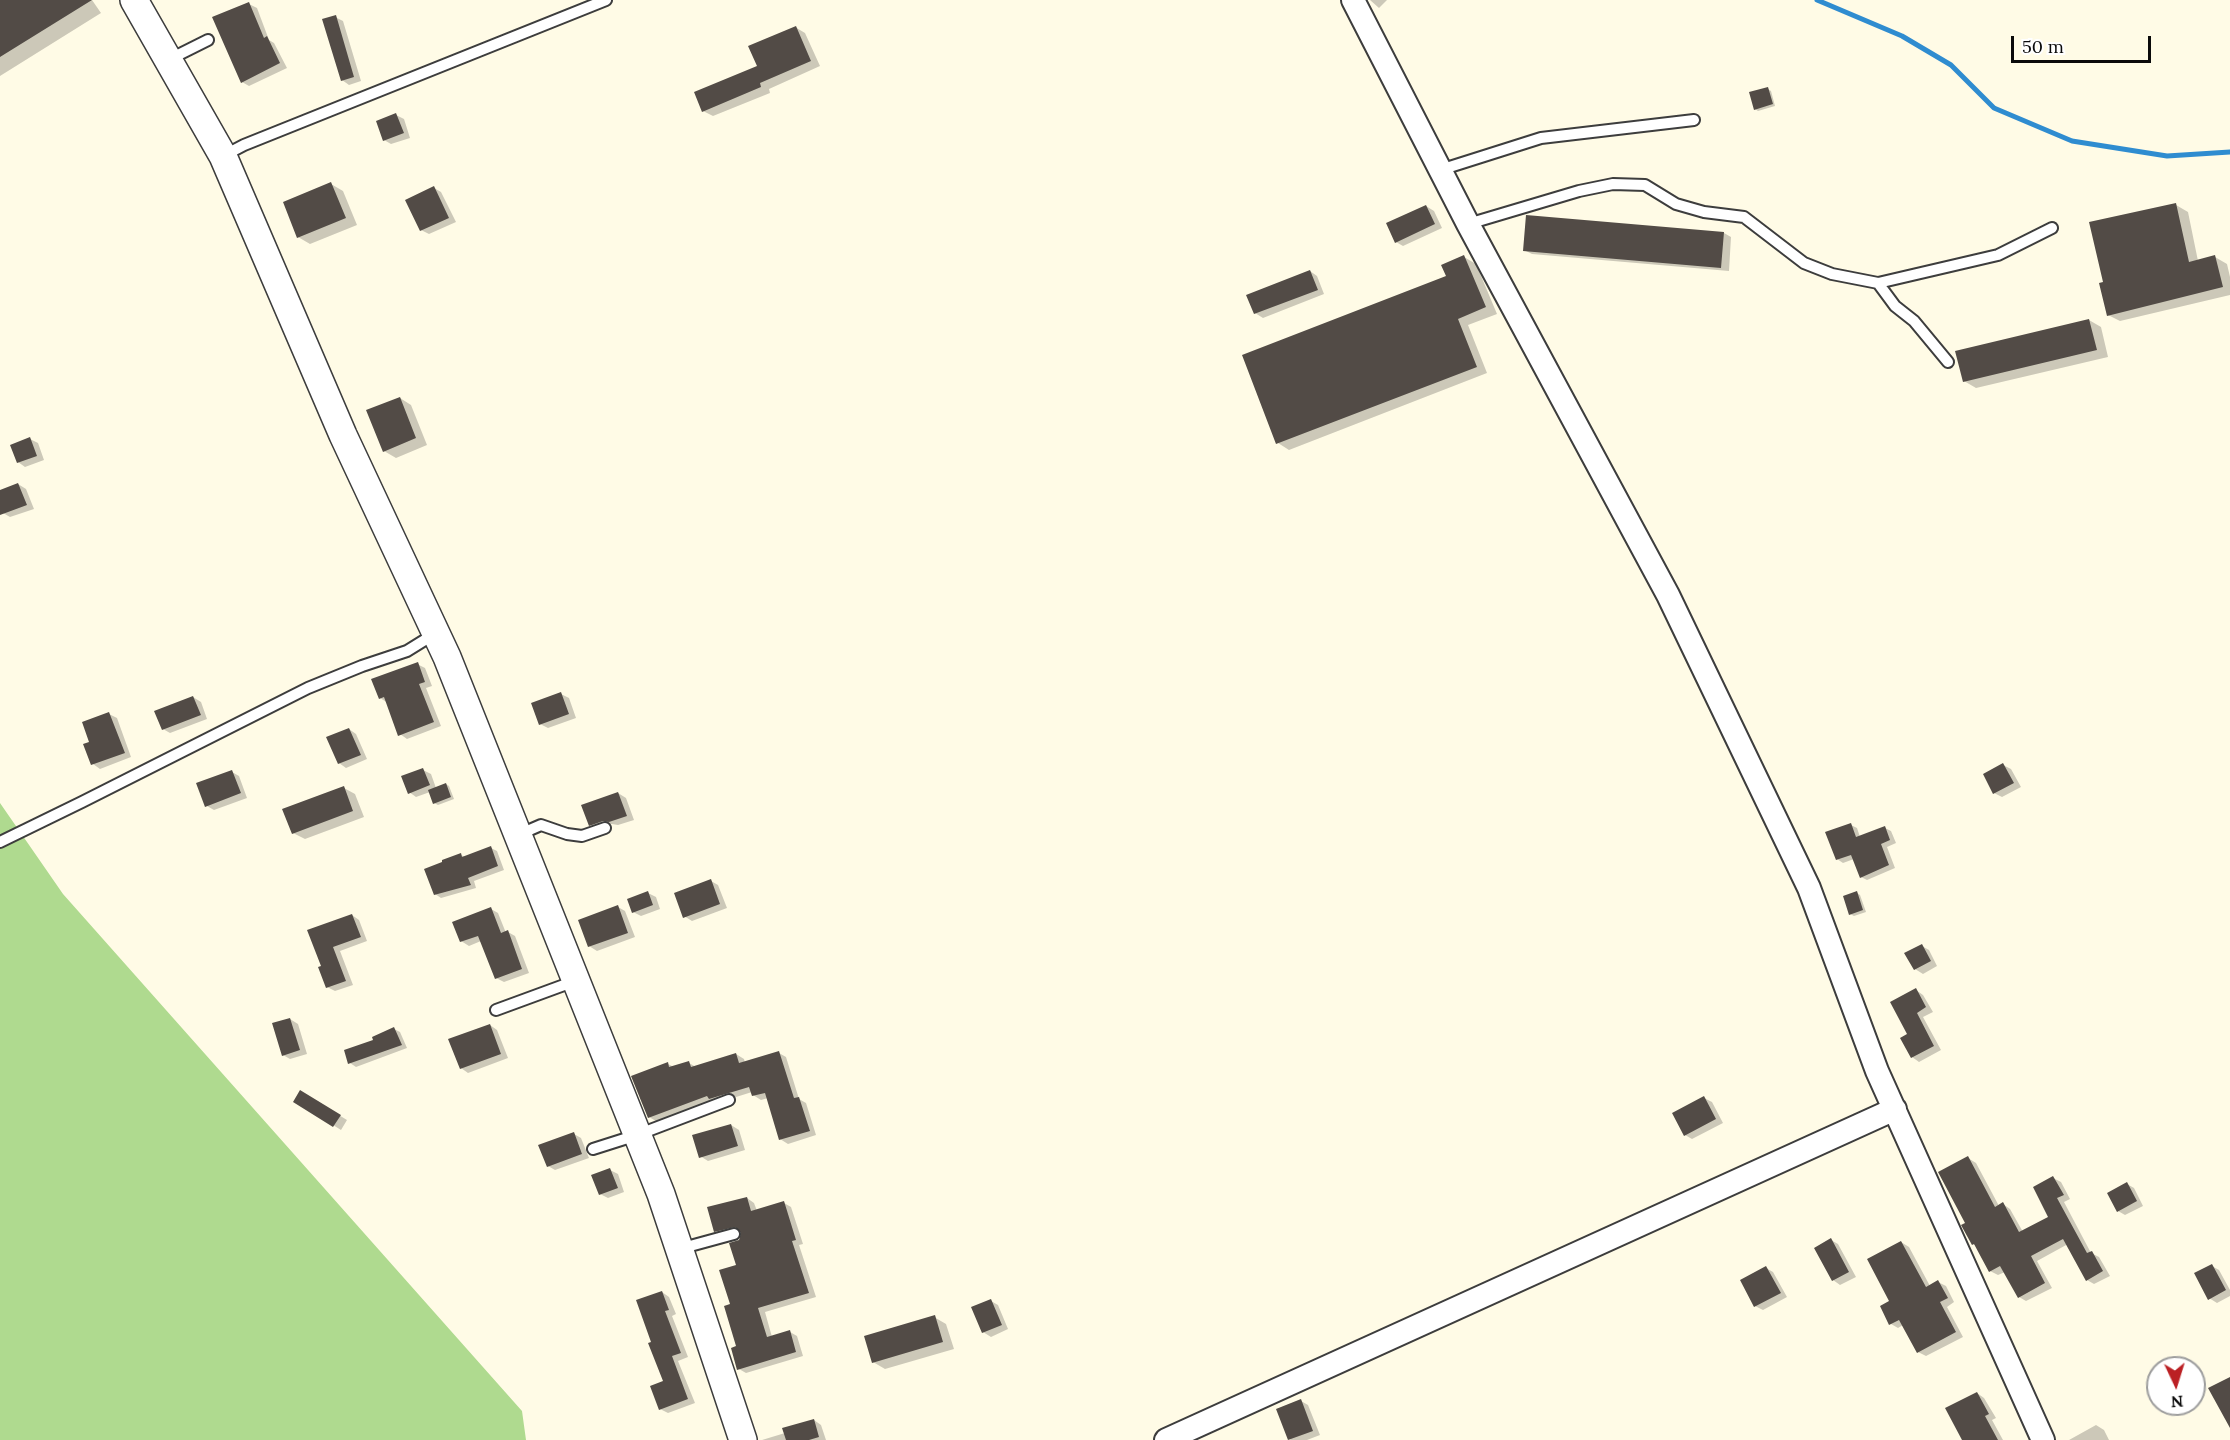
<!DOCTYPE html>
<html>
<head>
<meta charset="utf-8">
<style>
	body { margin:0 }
	#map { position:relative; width:2230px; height:1440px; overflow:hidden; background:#fffbe6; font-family:Lora,serif }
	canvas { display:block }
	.north { position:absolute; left:2146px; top:1356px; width:60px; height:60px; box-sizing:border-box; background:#fff; border:2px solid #9d9d9d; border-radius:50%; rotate:176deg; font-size:16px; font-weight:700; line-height:24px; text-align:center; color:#0a0a0a }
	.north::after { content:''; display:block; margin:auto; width:21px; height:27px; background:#bb2024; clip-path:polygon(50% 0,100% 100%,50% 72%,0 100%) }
	.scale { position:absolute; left:2011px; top:36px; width:140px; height:27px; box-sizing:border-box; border:3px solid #0a0a0a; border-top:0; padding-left:8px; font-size:18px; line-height:21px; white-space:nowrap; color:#0a0a0a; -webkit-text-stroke:4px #fff; paint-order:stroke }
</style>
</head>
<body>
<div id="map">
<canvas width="2230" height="1440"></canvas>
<div class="north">N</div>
<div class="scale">50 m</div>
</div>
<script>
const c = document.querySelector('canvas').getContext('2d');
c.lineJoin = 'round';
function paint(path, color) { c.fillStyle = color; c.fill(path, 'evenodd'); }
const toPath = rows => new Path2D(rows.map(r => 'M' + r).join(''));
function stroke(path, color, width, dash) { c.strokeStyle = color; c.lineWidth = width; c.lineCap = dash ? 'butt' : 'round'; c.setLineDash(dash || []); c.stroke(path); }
paint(toPath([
	[0,803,63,894,522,1411,526,1440,0,1440]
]), '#afda8f');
paint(toPath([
	[0,0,92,0,101,13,0,76],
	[1370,0,1387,0,1379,8],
	[249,4,257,8,269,40,274,43,287,68,249,86,242,82],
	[335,17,343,21,361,81,349,85,342,80],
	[795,27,805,33,820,66,769,89,770,93,713,116,703,111,759,67],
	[1768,89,1771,91,1775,106,1758,111,1755,109],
	[396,115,404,119,410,138,391,144,384,140],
	[331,184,343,191,357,225,310,244,298,237],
	[434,188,441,192,456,222,429,234,421,230],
	[2176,205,2188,212,2198,261,2215,257,2227,264,2230,277,2230,295,2120,321,2108,315,2104,284],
	[1426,206,1434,211,1442,228,1403,246,1396,242],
	[1527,216,1724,233,1731,237,1729,271,1532,254,1524,250],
	[1464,257,1476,264,1497,314,1468,325,1487,373,1289,450,1278,443,1448,277],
	[1310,271,1317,276,1324,294,1263,318,1255,313],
	[2089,320,2101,327,2108,357,1976,388,1964,381],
	[400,398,411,405,427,445,396,458,384,451],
	[30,439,38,443,44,460,25,467,18,462],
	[18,484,26,489,34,509,10,517,3,513,0,506,0,491],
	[417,664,425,668,432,686,426,688,441,726,407,739,400,734,388,703,380,698],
	[561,694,569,698,576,718,548,728,540,724],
	[193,697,201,702,207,719,170,733,163,729],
	[109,714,117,718,131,757,100,769,93,764,91,742],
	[349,729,356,734,367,759,346,768,339,763],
	[2003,765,2011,769,2021,787,2002,797,1994,793],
	[423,770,431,774,436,788,446,784,449,786,454,799,438,805,434,803,430,792,416,797,409,792],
	[232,772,239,776,247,798,214,810,207,806],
	[344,788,355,794,364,817,305,839,293,833],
	[618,793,626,798,634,820,618,825,612,824,597,829,590,825],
	[1851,825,1857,828,1860,837,1885,828,1891,831,1896,843,1887,847,1895,868,1867,880,1861,877,1854,859,1843,863,1837,859],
	[491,848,497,851,504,870,474,881,476,888,441,898,435,894,461,855,465,857],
	[711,881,718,885,727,908,692,921,684,916],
	[648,893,656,897,660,909,641,916,633,912],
	[1857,893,1860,895,1866,912,1854,916,1850,914],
	[618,907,625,911,635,937,597,951,589,946],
	[491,909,498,913,506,933,508,932,515,936,529,973,504,982,496,978,481,941,469,946,461,941],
	[352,915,359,920,367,941,340,951,353,985,335,991,327,987,323,967,309,931],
	[1922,946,1929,950,1937,966,1923,974,1915,969],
	[1916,990,1923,995,1933,1012,1923,1017,1941,1050,1919,1062,1912,1057,1909,1035],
	[290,1019,298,1024,307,1054,290,1059,283,1055],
	[490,1025,497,1030,508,1058,468,1073,461,1068],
	[394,1029,400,1032,407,1048,356,1067,350,1063,375,1041],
	[779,1053,786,1057,799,1099,806,1103,816,1135,788,1144,780,1139,768,1098,761,1100,753,1095,752,1092,717,1103,713,1100,656,1121,649,1117,668,1064,674,1067,689,1063,696,1067,736,1054,744,1059,745,1063],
	[301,1092,347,1120,341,1130,295,1101],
	[1704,1098,1712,1102,1723,1123,1692,1139,1685,1135],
	[731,1125,739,1130,745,1150,708,1161,700,1156],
	[574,1134,581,1138,589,1158,555,1170,548,1166],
	[1968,1158,1976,1163,1999,1206,2003,1204,2010,1209,2023,1232,2050,1217,2053,1178,2061,1182,2070,1199,2064,1202,2091,1253,2099,1257,2110,1276,2094,1284,2087,1280,2068,1244,2037,1261,2052,1288,2026,1301,2019,1297,2005,1272,1998,1275,1990,1271,1977,1246,1973,1244,1967,1223],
	[610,1170,618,1174,624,1192,608,1198,600,1194],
	[2127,1184,2134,1188,2143,1206,2125,1215,2118,1211],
	[747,1198,754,1203,757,1211,784,1203,791,1207,803,1244,799,1245,816,1297,765,1312,772,1337,790,1332,797,1336,803,1356,746,1373,739,1369,738,1347,732,1305,741,1231,723,1235,716,1231],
	[1831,1240,1838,1244,1856,1277,1840,1285,1833,1280],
	[1901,1242,1909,1247,1930,1286,1938,1282,1946,1286,1954,1302,1947,1307,1963,1337,1926,1356,1918,1352,1903,1325,1898,1328,1891,1324,1891,1301],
	[2212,1266,2219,1270,2230,1290,2230,1296,2217,1303,2209,1298],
	[1766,1268,1773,1272,1787,1297,1763,1310,1755,1306],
	[662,1292,669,1297,676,1314,672,1316,688,1357,678,1361,695,1403,668,1413,660,1409,665,1382,653,1343],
	[991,1301,998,1305,1008,1329,991,1337,983,1332],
	[934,1317,946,1324,954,1349,885,1369,873,1362],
	[1977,1393,1984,1398,1996,1418,1992,1420,2003,1440,1968,1440],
	[1301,1401,1308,1405,1320,1435,1307,1440,1291,1440,1289,1439],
	[814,1420,821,1425,826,1440,762,1440,785,1433],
	[2096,1425,2104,1430,2109,1440,2069,1440]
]), '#0003');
stroke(toPath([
	[1817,0,1902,36,1951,65,1994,108,2072,141,2167,156,2230,152]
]), '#2f8cd0', 5);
paint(toPath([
	[0,0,92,0,0,57],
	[249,2,264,38,267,36,280,63,241,83,212,17],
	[336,15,354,77,341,81,322,19],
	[796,26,811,61,760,83,761,87,702,112,694,92,757,66,748,46],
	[1768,87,1773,104,1754,110,1749,92],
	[396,113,404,133,383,141,376,121],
	[331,182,346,218,297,238,283,202],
	[434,186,449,218,420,231,405,200],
	[2176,203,2189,262,2215,255,2223,287,2107,316,2099,283,2103,282,2089,222],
	[1426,205,1435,224,1395,243,1386,223],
	[1526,215,1724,232,1721,268,1523,251],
	[1464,255,1486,307,1458,319,1477,367,1276,444,1242,355,1446,276,1441,265],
	[1310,270,1318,290,1254,314,1246,295],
	[2089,319,2097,350,1963,382,1955,351],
	[400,397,416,438,383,452,366,410],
	[30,437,37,456,17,463,10,445],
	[18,483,27,505,0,515,0,490],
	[418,662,425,682,419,684,434,722,398,736,384,697,379,699,371,679],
	[561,692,569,714,539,725,531,703],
	[193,696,201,715,162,730,154,711],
	[109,712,125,753,91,765,83,744,89,742,82,722],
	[349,728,361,755,338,764,326,737],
	[2003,763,2014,783,1993,794,1983,774],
	[423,768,430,785,408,794,401,776],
	[232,770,241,793,205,807,196,783],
	[446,783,451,797,433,804,428,790],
	[344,786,353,811,292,834,282,809],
	[618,792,627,816,609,822,603,821,589,826,581,805],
	[1851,823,1856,837,1885,826,1890,840,1881,844,1889,865,1860,878,1851,855,1836,860,1825,832],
	[491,846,498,866,468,878,471,885,434,895,424,869,442,862,442,860,461,853,462,857],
	[711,879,720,904,683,918,674,893],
	[648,891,653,905,632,913,627,899],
	[1857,891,1863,910,1849,915,1843,896],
	[618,905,628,933,588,947,578,920],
	[491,907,501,933,508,930,522,969,495,979,478,936,460,942,452,922],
	[352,914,361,937,333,947,346,981,326,988,318,967,321,966,307,930],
	[1922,944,1931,961,1914,970,1904,953],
	[1916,988,1926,1007,1917,1013,1934,1046,1911,1058,1900,1038,1907,1034,1890,1002],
	[290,1018,300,1050,282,1056,272,1023],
	[490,1024,501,1054,460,1069,448,1039],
	[394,1027,402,1045,348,1064,344,1050,373,1040,372,1037],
	[779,1051,794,1098,799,1097,810,1131,779,1140,765,1093,752,1096,749,1087,709,1099,707,1096,648,1118,631,1076,668,1062,669,1067,689,1061,691,1067,736,1053,739,1063],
	[300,1090,341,1115,333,1127,293,1102],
	[1704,1096,1716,1119,1684,1136,1672,1113],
	[731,1124,738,1146,699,1158,692,1135],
	[574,1132,582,1154,547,1167,538,1145],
	[1968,1156,1995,1207,2003,1202,2019,1232,2048,1217,2033,1187,2053,1176,2064,1195,2057,1198,2087,1253,2092,1251,2103,1271,2086,1281,2063,1239,2031,1256,2045,1283,2018,1298,2000,1266,1989,1272,1974,1244,1972,1245,1961,1225,1965,1223,1938,1172],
	[610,1168,618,1188,599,1195,591,1175],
	[2127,1182,2137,1201,2117,1212,2107,1193],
	[747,1197,751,1211,784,1201,796,1240,792,1241,809,1293,758,1308,767,1337,790,1330,796,1352,737,1370,731,1348,736,1346,724,1306,730,1304,719,1270,736,1265,729,1243,739,1240,741,1233,735,1227,714,1232,707,1207],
	[1831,1238,1849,1272,1832,1281,1814,1248],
	[1901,1241,1926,1287,1938,1280,1948,1298,1940,1302,1956,1332,1917,1353,1899,1320,1889,1325,1880,1306,1889,1301,1867,1259],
	[2212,1264,2226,1290,2208,1300,2194,1273],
	[1766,1266,1781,1293,1754,1307,1740,1280],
	[662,1291,669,1310,665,1311,681,1353,672,1356,688,1399,659,1410,650,1386,663,1381,648,1343,651,1342,636,1300],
	[991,1299,1002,1325,982,1333,971,1307],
	[935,1315,943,1342,872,1363,864,1336],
	[2230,1377,2230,1428,2208,1388],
	[1977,1392,1989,1414,1985,1416,1998,1440,1962,1440,1945,1408],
	[1301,1399,1313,1431,1288,1440,1276,1409],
	[814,1419,819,1437,809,1440,786,1440,782,1428]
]), '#524b46');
const service = toPath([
	[168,60,208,40],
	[223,156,244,145,606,0],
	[1440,170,1541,138,1694,120],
	[1468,224,1579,191,1613,184,1645,185,1676,204,1704,212,1744,217,1804,263,1832,274,1878,283,1998,255,2052,228],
	[1878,283,1895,306,1914,321,1948,362],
	[518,835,541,825,567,834,582,836,605,828],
	[0,842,82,802,308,688,362,666,407,651,436,633],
	[496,1010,575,981],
	[593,1149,637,1135,729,1100],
	[679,1249,734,1234]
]);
const minor = toPath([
	[1353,0,1468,224,1668,595,1809,888,1877,1071,2043,1440],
	[1166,1440,1895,1109]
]);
const tertiary = toPath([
	[134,0,223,156,343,435,447,657,661,1194,743,1440]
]);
stroke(service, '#3d3d3d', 14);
stroke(minor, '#3d3d3d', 26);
stroke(tertiary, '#3d3d3d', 30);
stroke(service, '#fff', 10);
stroke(minor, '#fff', 22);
stroke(tertiary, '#fff', 27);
</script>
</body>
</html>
